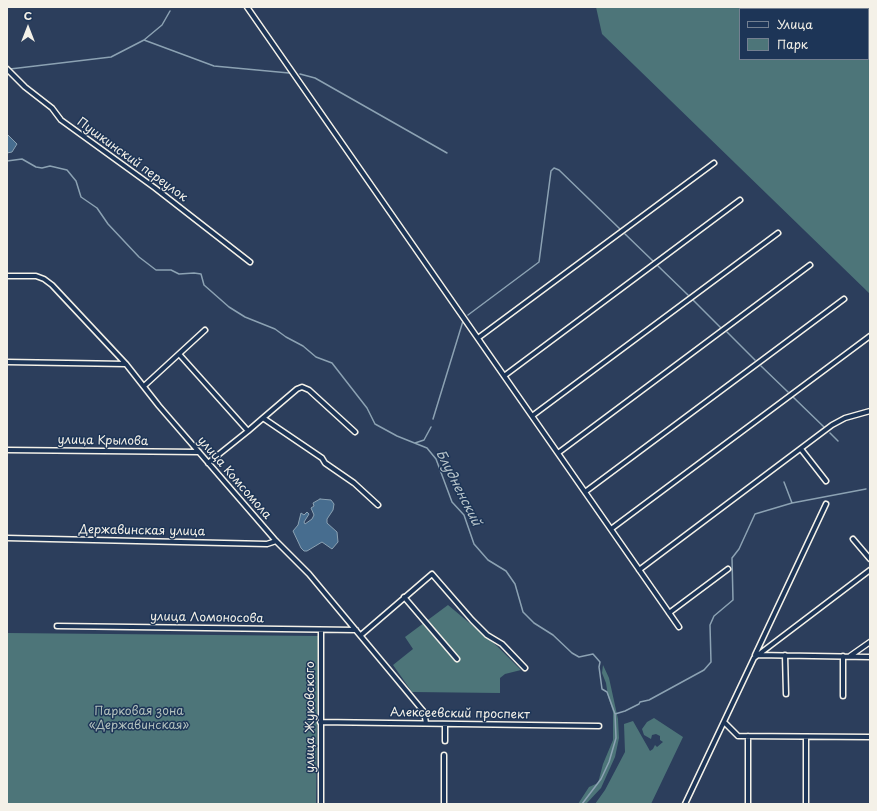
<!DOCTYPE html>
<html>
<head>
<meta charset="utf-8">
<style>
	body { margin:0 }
	#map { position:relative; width:877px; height:811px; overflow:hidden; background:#2c3e5c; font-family:"Playpen Sans",sans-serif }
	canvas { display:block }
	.frame { position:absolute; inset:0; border:8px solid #f4f1e8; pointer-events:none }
	.legend { position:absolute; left:739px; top:8px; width:130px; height:52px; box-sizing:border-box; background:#1d3557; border:1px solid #738091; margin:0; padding:5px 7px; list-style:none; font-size:12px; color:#f4f1e8 }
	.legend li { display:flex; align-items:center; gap:8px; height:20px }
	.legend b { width:20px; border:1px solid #738091 }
	.north { position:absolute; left:8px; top:8px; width:40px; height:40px; -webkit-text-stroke:3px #1d3557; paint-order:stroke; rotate:0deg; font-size:11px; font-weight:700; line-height:16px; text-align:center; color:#f4f1e8 }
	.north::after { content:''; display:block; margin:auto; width:14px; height:18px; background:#f4f1e8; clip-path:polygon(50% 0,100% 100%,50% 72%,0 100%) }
</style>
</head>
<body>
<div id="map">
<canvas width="877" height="811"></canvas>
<div class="frame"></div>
<ul class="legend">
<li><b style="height:5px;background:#1d3557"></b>Улица</li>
<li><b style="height:11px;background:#4d7579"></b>Парк</li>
</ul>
<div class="north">С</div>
</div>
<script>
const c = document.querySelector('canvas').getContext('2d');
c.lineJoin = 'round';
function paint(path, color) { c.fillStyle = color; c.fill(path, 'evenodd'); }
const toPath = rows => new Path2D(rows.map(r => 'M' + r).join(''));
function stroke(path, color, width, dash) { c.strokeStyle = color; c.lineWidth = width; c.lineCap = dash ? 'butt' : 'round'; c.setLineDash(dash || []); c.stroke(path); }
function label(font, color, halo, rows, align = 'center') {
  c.font = font + ' "Playpen Sans",sans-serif'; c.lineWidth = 3; c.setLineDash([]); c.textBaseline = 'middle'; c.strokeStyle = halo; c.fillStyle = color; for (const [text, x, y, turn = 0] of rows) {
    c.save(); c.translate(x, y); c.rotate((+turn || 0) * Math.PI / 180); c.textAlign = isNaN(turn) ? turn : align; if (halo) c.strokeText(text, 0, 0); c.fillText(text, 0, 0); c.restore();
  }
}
paint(toPath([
	[596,7,870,8,870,294,602,34],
	[740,9,868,9,868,59,740,59],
	[448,605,497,646,521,670,505,674,500,678,500,693,412,692,393,665,413,649,405,637],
	[7,633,318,636,316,804,7,804],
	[603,665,609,678,618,719,619,738,615,757,601,788,586,804,578,804,589,787,598,783,603,764,613,740,613,712,608,696,606,683,602,673],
	[654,718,683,737,651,804,595,804,605,790,625,752,624,724,633,721,650,751,653,749,655,745,657,747,663,742,660,740,660,736,656,734,652,735,651,739,644,735,642,729,647,722]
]), '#4d7579');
const water = toPath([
	[7,134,17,144,12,152,7,153,7,134],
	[320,499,331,500,334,504,333,510,327,519,327,523,337,532,338,542,332,549,322,542,307,551,304,551,301,548,293,531,298,525,301,513,304,515,307,512,309,514,304,522,305,524,312,519,314,515,311,508,314,506,313,503,320,499]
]);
paint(water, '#476d8f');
stroke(water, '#8ca2b3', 1);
stroke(toPath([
	[144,40,162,25,170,11],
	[10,69,111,57,144,40,214,66,289,73],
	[300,74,315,78,447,153],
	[7,161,22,159,36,167,42,168,50,166,67,170,76,181,81,197,97,208,108,224,139,257,156,270,171,270,179,274,194,273,201,274,204,285,229,307,245,317,275,329,286,337,303,346,316,357,332,363,367,408,375,424,397,436,427,448,436,459,452,502,464,515,474,544,488,560,506,571,515,584,523,612,534,623,553,635,572,653,579,657,593,654,600,662,599,667,602,689,607,692,615,714,616,738,609,762,601,779,582,804],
	[625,234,653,261],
	[658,266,688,295],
	[693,300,721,328],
	[468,315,539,262,551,171,554,168,559,170,620,229],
	[727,332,755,360],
	[761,366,788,392],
	[793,397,824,427],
	[433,419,463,321],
	[830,433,838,441],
	[415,443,424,440,431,427],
	[792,503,866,489],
	[615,714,625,711,639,704,640,702,649,700,704,670,711,662,710,625,714,616,733,600,732,558,739,549,755,514,792,503,784,482]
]), '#8ca2b3', 1.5);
const street = toPath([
	[247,7,679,627],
	[7,69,25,87,52,108,61,120,155,188,250,262],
	[7,276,36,276,44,279,52,285,126,364,159,406,276,541,309,574,424,712,426,723],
	[478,338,714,163],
	[179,354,248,431,263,418,322,458,325,463,354,483,378,505],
	[7,362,126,364],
	[504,376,740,200],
	[144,386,205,330],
	[532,416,778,233],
	[263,418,297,389,302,387,309,390,355,432],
	[801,449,826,481],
	[7,450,199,452],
	[558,453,810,265],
	[208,463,248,431],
	[585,492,844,299],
	[611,529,870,336],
	[7,538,267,544,276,541],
	[853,539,870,559],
	[639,570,832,425,845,418,870,411],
	[404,597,457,659],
	[669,613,728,569],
	[57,626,356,630],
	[361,635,432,574,472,620,487,635,502,644,525,668],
	[755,655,826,504],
	[757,655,870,657],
	[785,655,786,694],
	[850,656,870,642],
	[843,696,843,656],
	[320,722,599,726],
	[724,722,738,736,870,737],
	[445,741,445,724],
	[321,804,321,630],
	[444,804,444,755],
	[685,804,754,658,870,570],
	[748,804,748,736],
	[806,804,806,737]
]);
stroke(street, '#f4f1e8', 7);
stroke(street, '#1d3557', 4);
label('12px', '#f4f1e8', '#1d3557', [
	["Пушкинский переулок",132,160,36],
	["улица Крылова",103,441,1],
	["улица Комсомола",234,478,49],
	["Державинская улица",142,531,1],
	["улица Ломоносова",207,618,1],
	["Алексеевский проспект",460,714,1],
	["улица Жуковского",311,717,-90]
]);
label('12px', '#b1bfbc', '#1d3557', [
	["Парковая зона",139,712],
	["«Державинская»",139,726]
]);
label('italic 13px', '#b7c3c9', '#1d3557', [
	["Блудненский",458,488,63]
]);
</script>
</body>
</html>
